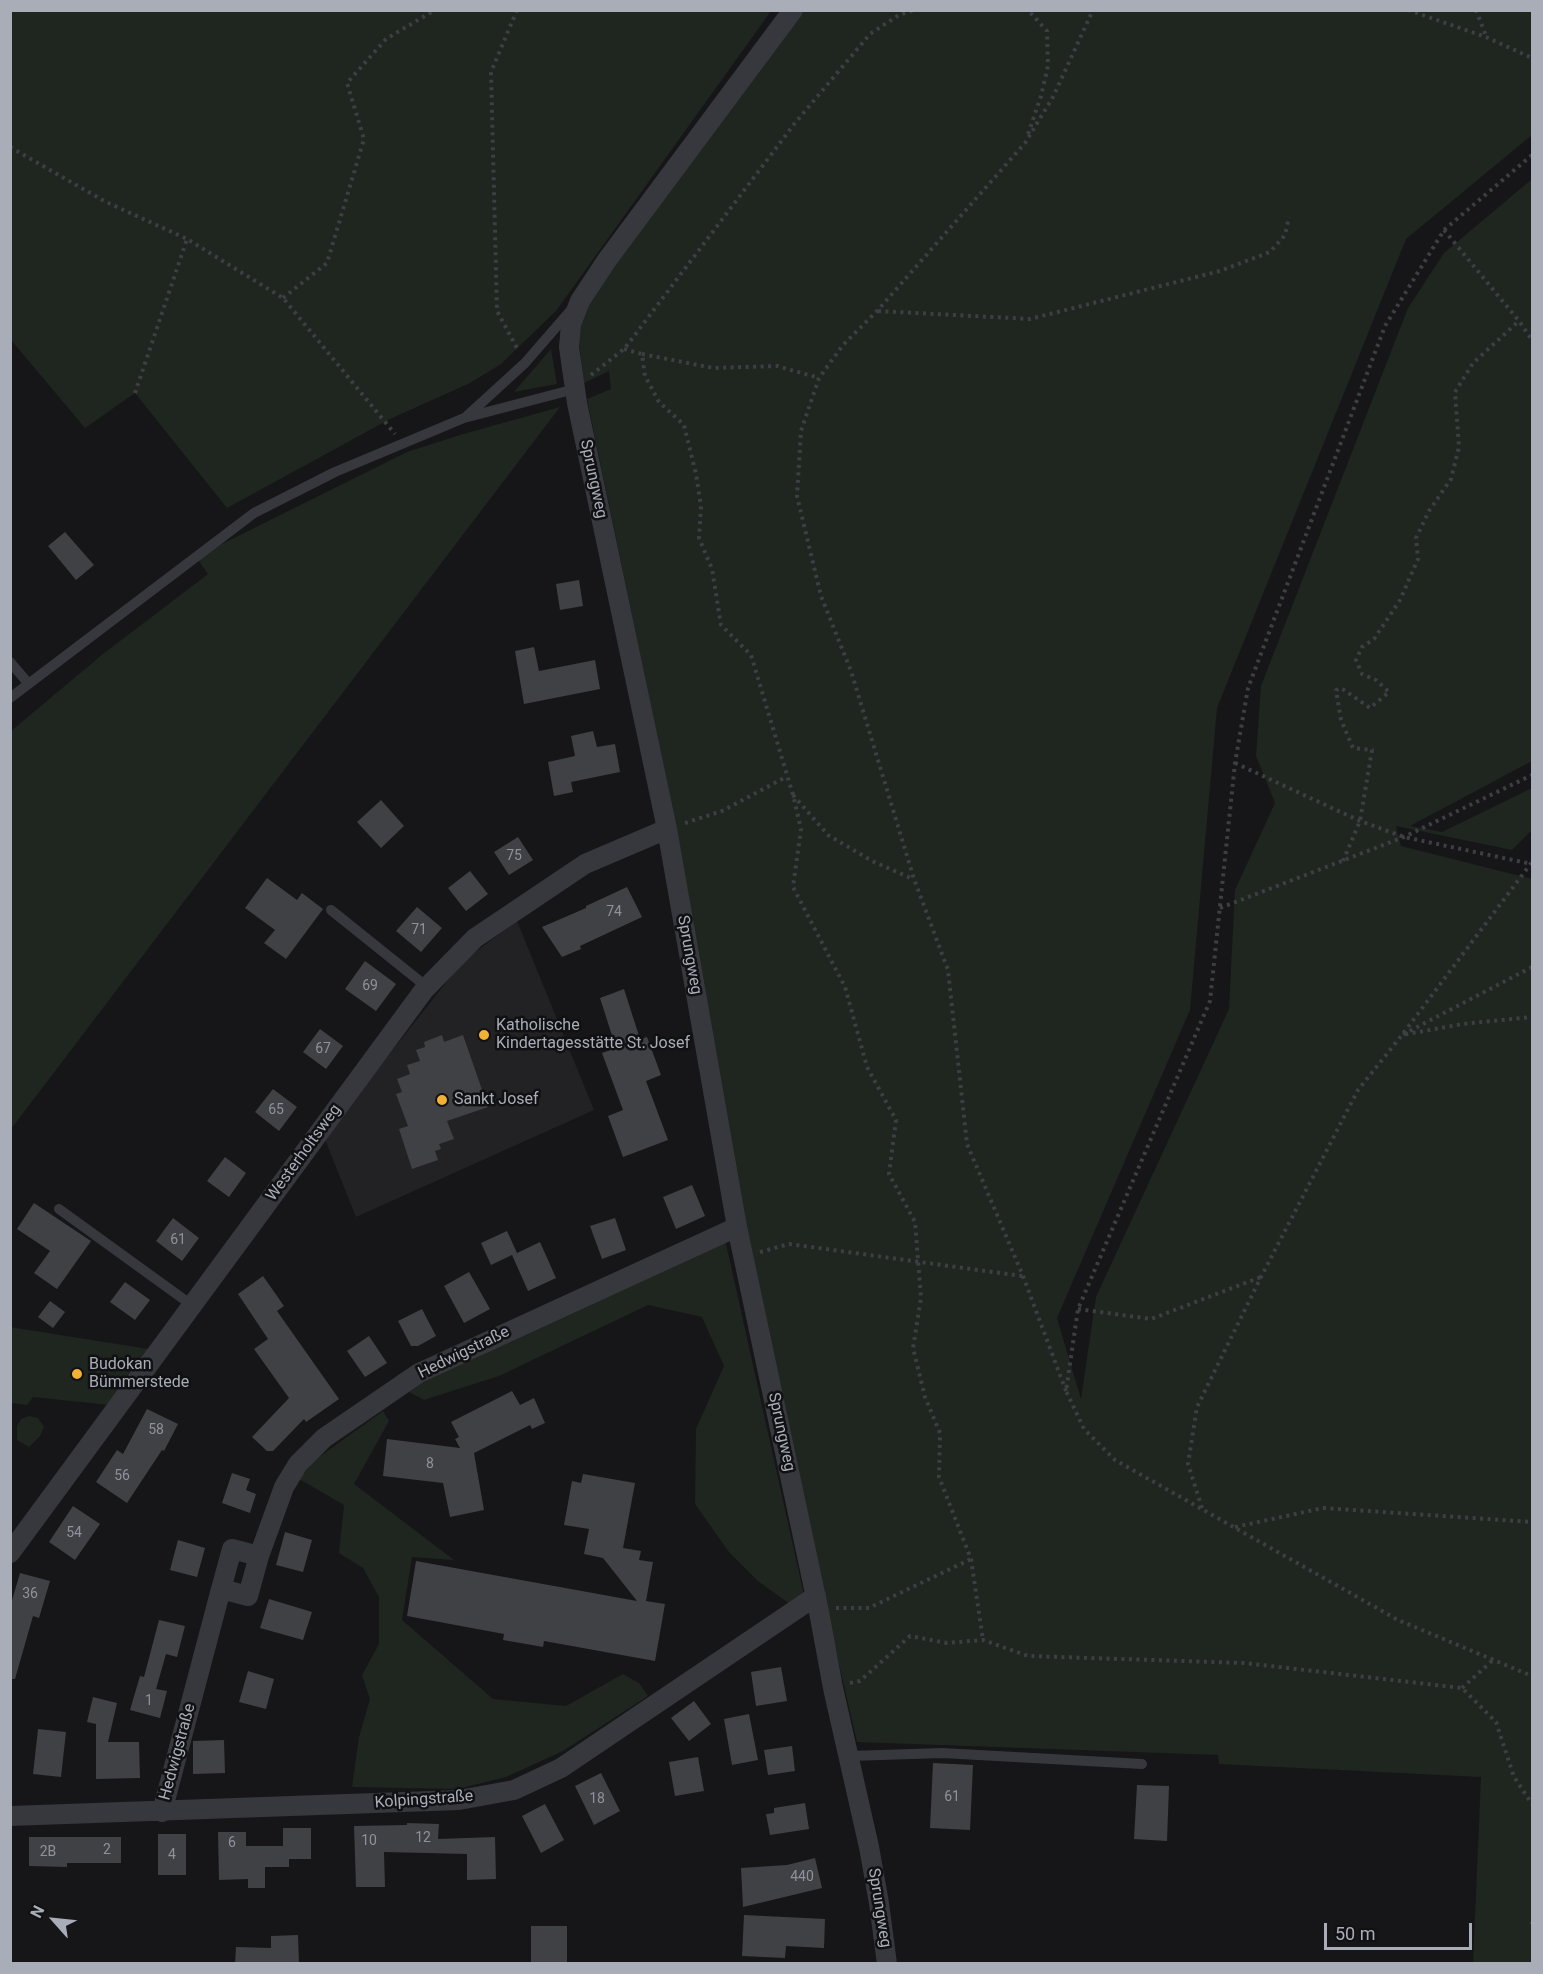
<!DOCTYPE html>
<html>
<head>
<meta charset="utf-8">
<style>
	body { margin:0 }
	#map { position:relative; width:1543px; height:1974px; overflow:hidden; background:#161618; font-family:Roboto,sans-serif }
	canvas { display:block }
	.frame { position:absolute; inset:0; border:12px solid #a8adb8; pointer-events:none }
	.north { position:absolute; left:24px; top:1890px; width:60px; height:60px; -webkit-text-stroke:4px #111113; paint-order:stroke; rotate:297deg; font-size:16px; font-weight:700; line-height:24px; text-align:center; color:#a8adb8 }
	.north::after { content:''; display:block; margin:auto; width:21px; height:27px; background:#a8adb8; clip-path:polygon(50% 0,100% 100%,50% 72%,0 100%) }
	.scale { position:absolute; left:1324px; top:1923px; width:148px; height:27px; box-sizing:border-box; border:3px solid #a8adb8; border-top:0; padding-left:8px; font-size:18px; line-height:21px; white-space:nowrap; color:#a8adb8; -webkit-text-stroke:4px #111113; paint-order:stroke }
</style>
</head>
<body>
<div id="map">
<canvas width="1543" height="1974"></canvas>
<div class="frame"></div>
<div class="north">N</div>
<div class="scale">50 m</div>
</div>
<script>
const c = document.querySelector('canvas').getContext('2d');
c.lineJoin = 'round';
function paint(path, color) { c.fillStyle = color; c.fill(path, 'evenodd'); }
const toPath = rows => new Path2D(rows.map(r => 'M' + r).join(''));
function stroke(path, color, width, dash) { c.strokeStyle = color; c.lineWidth = width; c.lineCap = dash ? 'butt' : 'round'; c.setLineDash(dash || []); c.stroke(path); }
function label(font, color, halo, rows, align = 'center') {
  c.font = font + ' Roboto,sans-serif'; c.lineWidth = 5; c.setLineDash([]); c.textBaseline = 'middle'; c.strokeStyle = halo; c.fillStyle = color; for (const [text, x, y, turn = 0] of rows) {
    c.save(); c.translate(x, y); c.rotate((+turn || 0) * Math.PI / 180); c.textAlign = isNaN(turn) ? turn : align; if (halo) c.strokeText(text, 0, 0); c.fillText(text, 0, 0); c.restore();
  }
}
paint(toPath([
	[517,921,594,1110,356,1217,324,1137,463,961]
]), '#222225');
paint(toPath([
	[10,11,11,10,771,11,556,311,501,364,470,383,390,419,227,508,135,393,85,428,11,340],
	[803,11,1532,11,1532,135,1406,239,1217,708,1190,1010,1057,1318,1081,1399,1096,1297,1229,1009,1235,890,1275,803,1256,756,1261,686,1408,308,1444,253,1532,179,1532,761,1410,826,1442,832,1532,788,1532,830,1512,850,1396,826,1401,846,1532,879,1532,1963,1473,1963,1481,1777,1219,1764,1218,1755,857,1742,823,1595,751,1260,677,831,587,399,611,389,609,371,584,383,577,325,620,253],
	[551,349,557,384,514,392],
	[560,407,11,1129,11,731,103,654,208,574,196,557,407,452,460,435],
	[725,1239,804,1595,790,1604,758,1581,729,1552,695,1504,696,1429,724,1366,702,1317,648,1305,499,1376,424,1400,409,1392,439,1371],
	[10,1327,161,1351,119,1406,33,1397,27,1405,11,1403],
	[383,1411,389,1421,354,1484,454,1560,412,1557,402,1620,493,1699,566,1706,623,1674,639,1683,648,1696,563,1751,506,1777,458,1789,352,1787,359,1737,370,1699,362,1675,379,1644,379,1597,363,1568,339,1553,344,1505,299,1479,315,1460],
	[29,1416,38,1418,44,1427,40,1436,29,1447,17,1440,17,1426,21,1419]
]), '#1e261f');
paint(toPath([
	[65,532,94,565,76,580,48,546],
	[579,580,583,606,560,610,556,584],
	[534,647,539,671,595,660,600,689,524,704,515,651],
	[593,731,597,747,615,744,620,772,571,782,573,792,554,796,548,762,575,756,571,736],
	[381,800,404,826,381,848,357,822],
	[518,837,533,860,509,875,494,852],
	[470,871,488,894,466,911,448,888],
	[267,878,297,900,302,893,323,909,286,959,264,943,275,930,245,908],
	[627,887,642,917,580,946,581,949,562,957,542,927,586,908,586,906],
	[417,907,442,928,421,952,396,931],
	[365,961,396,984,376,1011,345,989],
	[624,989,640,1039,647,1037,661,1075,646,1081,668,1140,623,1157,608,1116,623,1110,602,1053,616,1048,600,998],
	[320,1029,343,1046,326,1069,303,1052],
	[442,1035,444,1042,463,1035,488,1107,447,1121,454,1139,439,1144,441,1149,435,1151,438,1160,412,1169,399,1129,408,1126,396,1094,402,1092,397,1079,410,1074,407,1065,420,1061,416,1050,425,1047,424,1042],
	[273,1089,297,1107,279,1131,255,1112],
	[225,1157,246,1173,229,1197,207,1181],
	[692,1185,705,1216,676,1229,663,1197],
	[34,1203,91,1241,57,1289,34,1273,50,1251,17,1229],
	[173,1218,199,1238,182,1261,156,1241],
	[615,1218,626,1250,602,1259,590,1226],
	[507,1231,517,1253,513,1255,540,1242,556,1278,528,1291,512,1255,491,1265,481,1243],
	[469,1272,490,1309,464,1323,444,1286],
	[263,1276,284,1306,277,1311,339,1399,306,1422,304,1419,273,1451,267,1451,252,1437,289,1398,254,1349,268,1339,238,1294],
	[125,1282,150,1300,135,1320,110,1302],
	[50,1301,65,1312,53,1328,38,1317],
	[422,1309,436,1336,418,1346,411,1346,398,1321],
	[369,1336,387,1363,365,1377,347,1351],
	[512,1391,520,1405,534,1398,545,1423,532,1429,530,1425,474,1453,484,1510,450,1517,443,1483,383,1476,387,1439,460,1448,455,1439,459,1437,451,1422],
	[147,1409,178,1424,164,1451,162,1450,127,1503,96,1482,117,1450,123,1454],
	[232,1473,250,1479,246,1490,256,1494,250,1513,222,1503],
	[583,1474,635,1483,623,1548,641,1551,639,1560,653,1562,646,1601,665,1604,655,1661,544,1641,543,1647,503,1640,504,1634,407,1616,416,1561,637,1601,603,1558,584,1554,589,1529,564,1525,572,1481,581,1483],
	[73,1506,100,1524,75,1560,49,1542],
	[285,1532,312,1540,303,1572,276,1565],
	[178,1540,205,1548,197,1577,170,1570],
	[20,1573,50,1581,39,1618,33,1616,15,1679,10,1679,10,1607],
	[269,1599,312,1612,303,1640,260,1628],
	[159,1620,185,1626,177,1657,166,1654,156,1689,167,1691,160,1718,130,1710,140,1676,144,1677],
	[781,1667,787,1701,756,1706,751,1672],
	[248,1671,274,1679,266,1709,239,1702],
	[93,1697,117,1703,108,1742,139,1742,140,1778,96,1779,96,1724,87,1722],
	[694,1701,711,1724,689,1741,671,1718],
	[749,1714,758,1760,732,1765,724,1719],
	[38,1729,66,1732,61,1777,33,1774],
	[224,1740,225,1773,193,1774,193,1741],
	[792,1746,795,1771,768,1775,764,1750],
	[698,1757,704,1791,675,1796,669,1762],
	[933,1763,973,1765,970,1830,930,1828],
	[601,1773,620,1811,594,1825,575,1786],
	[1137,1785,1169,1786,1167,1841,1134,1839],
	[805,1803,809,1829,770,1835,766,1814,774,1813,774,1808],
	[545,1804,564,1840,541,1853,522,1816],
	[407,1823,439,1824,438,1839,495,1837,496,1879,467,1880,467,1854,384,1852,385,1887,356,1887,354,1826,407,1825],
	[283,1828,311,1828,311,1859,289,1859,289,1867,265,1867,265,1888,248,1888,248,1879,219,1880,218,1832,246,1832,246,1846,283,1846],
	[158,1834,186,1834,186,1875,158,1875],
	[29,1837,121,1837,121,1863,67,1863,67,1867,29,1866],
	[815,1858,822,1888,743,1907,741,1868,787,1865],
	[744,1915,825,1919,824,1948,786,1946,785,1958,742,1956],
	[531,1926,567,1926,567,1964,531,1964],
	[298,1935,299,1964,235,1964,236,1947,271,1948,271,1936]
]), '#404145');
stroke(toPath([
	[517,10,491,72,497,311,518,350],
	[1408,10,1486,37,1532,58],
	[1476,10,1486,36],
	[1028,134,1041,96,1048,66,1047,31,1028,10],
	[10,147,104,201,187,239,283,298,395,434],
	[1532,155,1444,230,1385,326,1248,688,1235,763,1210,1001,1078,1309,1066,1391,1084,1429,1115,1460,1398,1620,1532,1676],
	[1444,230,1519,321,1532,340],
	[283,298,327,263,364,139,347,83,386,39,435,10],
	[878,311,1030,319,1220,271,1270,252,1285,235,1289,217],
	[624,349,642,354,645,376,659,402,684,425,696,474,701,506,699,538,712,569,721,625,751,655,793,795,801,829,793,887,845,987,867,1067,896,1120,889,1174,915,1222,921,1298,913,1348,925,1397,940,1433,939,1477,971,1559,983,1640],
	[642,354,713,368,777,366,819,378],
	[591,375,624,349,631,340,795,123,870,34,899,15,914,10],
	[135,393,187,239],
	[1235,763,1360,821,1404,837,1532,864],
	[793,795,828,835,872,861,913,879],
	[685,823,722,811,786,777],
	[1343,861,1360,821,1372,750,1353,748,1341,720,1336,690,1341,688,1370,708,1389,692,1376,680,1362,674,1356,660,1362,647,1374,639,1400,600,1418,559,1416,538,1429,511,1451,479,1459,447,1455,392,1473,363,1519,321],
	[1220,908,1404,837,1532,775],
	[1532,967,1402,1035,1463,1024,1532,1017],
	[760,1252,789,1244,1022,1276],
	[1078,1309,1151,1319,1261,1277],
	[1066,1391,1023,1276,967,1144,948,970,914,879,851,671,821,596,797,496,801,431,819,378,843,345,877,311,1025,143,1053,97,1093,10],
	[1202,1508,1188,1464,1197,1407,1261,1277,1358,1090,1402,1035,1532,862],
	[1235,1527,1323,1508,1532,1522],
	[836,1608,869,1608,971,1559],
	[850,1683,860,1681,910,1636,947,1643,983,1640,1028,1656,1244,1663,1462,1688,1496,1722,1514,1777,1532,1804],
	[1462,1688,1493,1660],
	[1532,1922,1532,1924]
]), '#3d3f44', 4, [3, 4.5]);
stroke(toPath([
	[467,416,525,363,571,310],
	[10,662,28,683],
	[10,698,254,513,335,472,464,418,575,389],
	[331,910,427,987],
	[59,1209,193,1306],
	[850,1756,942,1753,1142,1764]
]), '#37383d', 10);
stroke(toPath([
	[793,10,607,260,580,301,571,324,569,347,577,403,667,829,737,1227,819,1612,833,1688,869,1847,879,1903,887,1964],
	[10,1553,424,990,475,938,585,864,667,829],
	[259,1556,284,1487,298,1464,324,1438,419,1373,737,1227],
	[162,1812,221,1589,232,1549,259,1556,248,1596,221,1589],
	[10,1816,459,1800,514,1790,561,1768,816,1596]
]), '#37383d', 20);
for (const [x, y, r, color] of [
	[484,1035,6,"#f2b134"],
	[442,1100,6,"#f2b134"],
	[77,1374,6,"#f2b134"]
]) { const dot = new Path2D(); dot.arc(x, y, r, 0, 2 * Math.PI); c.fillStyle = color; c.fill(dot); stroke(dot, '#111113', 2); }
label('14px', '#8e929b', null, [
	["75",514,856],
	["74",614,912],
	["71",419,930],
	["69",370,986],
	["67",323,1049],
	["65",276,1110],
	["61",178,1240],
	["58",156,1430],
	["8",430,1464],
	["56",122,1476],
	["54",74,1533],
	["36",30,1594],
	["1",149,1701],
	["61",952,1797],
	["18",597,1799],
	["12",423,1838],
	["10",369,1841],
	["6",232,1843],
	["2",107,1850],
	["2B",48,1852],
	["4",172,1855],
	["440",802,1877]
]);
label('16px', '#a8adb8', '#111113', [
	["Sprungweg",593,479,78],
	["Sprungweg",689,955,80],
	["Westerholtsweg",304,1153,-54],
	["Hedwigstraße",464,1353,-26],
	["Sprungweg",781,1432,78],
	["Hedwigstraße",178,1752,-75],
	["Kolpingstraße",424,1800,-4],
	["Sprungweg",879,1908,81]
]);
label('16px', '#a8adb8', '#111113', [
	["Katholische",496,1026],
	["Kindertagesstätte St. Josef",496,1044],
	["Sankt Josef",454,1100],
	["Budokan",89,1365],
	["Bümmerstede",89,1383]
], 'left');
</script>
</body>
</html>
